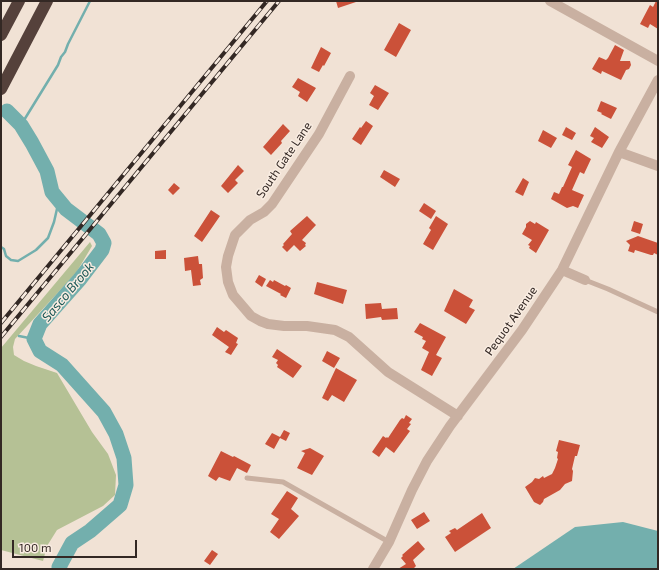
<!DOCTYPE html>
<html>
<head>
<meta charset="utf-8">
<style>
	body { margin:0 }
	#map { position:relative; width:659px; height:570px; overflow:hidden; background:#f1e2d5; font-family:"Exo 2",sans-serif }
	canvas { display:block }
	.frame { position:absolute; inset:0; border:2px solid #332824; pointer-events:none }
	.scale { position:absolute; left:12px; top:540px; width:125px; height:18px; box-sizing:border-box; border:2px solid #332824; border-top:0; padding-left:5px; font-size:12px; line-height:14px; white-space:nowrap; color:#332824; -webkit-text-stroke:3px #f9ece1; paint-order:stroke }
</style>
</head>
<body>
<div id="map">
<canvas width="659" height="570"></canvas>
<div class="frame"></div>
<div class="scale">100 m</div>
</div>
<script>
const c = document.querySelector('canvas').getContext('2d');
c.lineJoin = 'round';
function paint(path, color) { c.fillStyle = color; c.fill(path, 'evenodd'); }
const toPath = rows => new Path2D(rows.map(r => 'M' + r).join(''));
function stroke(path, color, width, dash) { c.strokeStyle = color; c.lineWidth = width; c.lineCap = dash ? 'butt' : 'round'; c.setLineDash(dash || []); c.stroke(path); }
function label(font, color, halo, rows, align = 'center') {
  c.font = font + ' "Exo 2",sans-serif'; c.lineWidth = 3; c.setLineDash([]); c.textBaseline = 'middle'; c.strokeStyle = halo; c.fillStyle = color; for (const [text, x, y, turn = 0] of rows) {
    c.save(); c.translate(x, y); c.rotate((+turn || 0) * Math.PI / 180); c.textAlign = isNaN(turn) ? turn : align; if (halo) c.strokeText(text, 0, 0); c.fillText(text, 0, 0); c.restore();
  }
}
paint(toPath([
	[90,242,92,246,76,273,15,339,13,347,14,355,24,361,36,366,57,373,92,432,108,454,116,475,115,495,103,506,57,530,47,546,43,561,1,550,1,348]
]), '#b5c195');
paint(toPath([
	[623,522,658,531,658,569,513,569,575,527]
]), '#73afad');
stroke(toPath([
	[21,125,58,65,61,57,65,52,68,44,90,1],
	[1,247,4,249,6,256,11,260,18,261,36,250,48,238,54,222,59,200],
	[19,336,34,339]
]), '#73afad', 2.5);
stroke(toPath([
	[7,111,21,125,32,143,47,171,52,192,66,209,99,234,104,243,102,250,80,279,40,324,34,339,40,351,62,365,104,412,116,434,124,458,126,485,120,505,90,531,72,543,59,567,60,569]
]), '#73afad', 15);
paint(toPath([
	[336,1,356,1,356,2,338,8],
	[656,1,658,1,658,29,650,24,648,28,640,24,650,5,653,7],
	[399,23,411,30,396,57,384,50],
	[615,45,624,50,620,61,630,61,631,65,629,69,626,70,621,80,602,71,601,74,592,69,599,57,606,60,608,58],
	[321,47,331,53,324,66,323,65,319,72,311,68],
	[298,78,316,88,307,102,298,96,300,92,292,87],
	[375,85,389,93,378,110,369,105,374,96,370,93],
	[601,101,617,108,611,119,601,114,602,113,597,111],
	[366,121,373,126,361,145,352,139,360,127,361,128],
	[283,124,290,131,281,141,282,143,271,155,263,147],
	[566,127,576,133,572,140,562,135],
	[595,127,609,137,602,148,591,142,594,138,590,136],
	[543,130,557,138,551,148,538,141],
	[576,150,591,159,584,174,580,172,572,190,584,195,578,208,573,206,567,208,551,199,554,192,559,194,562,187,563,187,572,167,568,165],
	[238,165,244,171,235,180,238,183,228,193,221,186],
	[384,170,400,179,395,187,380,177],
	[523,178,529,182,523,196,515,192],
	[174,183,180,188,173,195,168,190],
	[424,203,436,211,431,219,419,211],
	[211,210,220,216,202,242,194,236],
	[307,216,316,225,302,240,306,243,305,245,306,246,300,251,294,245,287,252,282,247,284,245,283,244,292,234,290,231],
	[436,216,448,224,433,250,423,244,431,230,429,228],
	[530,221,535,224,536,222,549,230,536,253,529,248,530,246,528,245,532,240,522,234,526,227,526,224],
	[634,221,643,224,640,234,631,231],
	[638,236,658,243,658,255,654,253,653,255,651,255,635,250,634,253,628,251,630,245,626,241],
	[166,250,166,259,155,259,155,251],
	[198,256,199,264,202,264,203,278,200,280,201,285,193,286,191,270,185,271,184,258],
	[259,275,266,279,262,287,255,282],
	[270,280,273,282,274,280,285,286,286,285,291,288,286,298,280,295,281,294,266,286],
	[317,282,347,290,343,304,314,294],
	[454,289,473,300,469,307,475,310,466,324,444,311],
	[381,303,382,309,397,308,398,319,382,320,381,317,366,319,365,304],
	[420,323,446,337,436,355,442,358,432,376,421,370,429,352,422,348,426,341,422,339,423,337,414,332],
	[217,327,224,332,226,330,238,338,236,343,238,344,231,355,225,352,229,347,212,335],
	[277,349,302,366,293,378,277,367,278,365,276,363,278,360,272,357],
	[327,351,340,358,334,368,322,361],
	[336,368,357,380,344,402,332,395,328,401,322,398],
	[406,415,412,419,409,423,411,424,407,429,410,431,394,453,386,447,379,457,372,452,383,436,386,438,387,437,388,438,400,420,402,418,404,419],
	[284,430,290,433,286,441,280,438,274,449,265,444,272,433,280,437],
	[559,440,580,445,577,456,575,456,572,469,573,471,572,481,565,484,560,490,544,499,543,502,540,505,534,502,525,487,532,482,535,478,539,479,543,476,544,478,552,474,555,468,558,459,557,458,558,452,556,451],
	[310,448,324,456,312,475,297,468,305,453,301,451],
	[221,451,233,457,234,456,251,465,247,473,237,468,230,481,219,477,216,481,208,476],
	[287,491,298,498,291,509,299,516,279,539,270,532,279,519,271,514],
	[424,512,430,521,417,529,411,520],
	[482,513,491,528,455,552,445,537,451,533,449,531,455,528,457,530],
	[418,541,425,549,413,560,416,566,413,569,398,569,406,564,401,558,403,556,402,555],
	[212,550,218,554,210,565,204,561]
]), '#cb5139');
stroke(toPath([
	[585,280,608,289,658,312],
	[247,478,283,482,389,542]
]), '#c9b0a1', 5);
stroke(toPath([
	[550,1,658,61],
	[350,76,319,134,272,204,264,212,250,220,235,235,228,256,226,267,228,282,233,295,251,316,260,321,268,324,284,326,307,326,335,330,349,337,388,372,458,416],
	[619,152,658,166],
	[562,270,585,280],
	[373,569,389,542,412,490,427,461,450,426,522,330,562,270,619,152,658,80]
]), '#c9b0a1', 10);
stroke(toPath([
	[1,35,19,1],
	[1,89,47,1]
]), '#55413b', 12);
const rail = toPath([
	[1,323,267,1],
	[1,337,279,1]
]);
stroke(rail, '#332824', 4);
stroke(rail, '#f9ece1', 2.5, [8]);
label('12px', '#332824', '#f9ece1', [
	["South Gate Lane",284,160,-56],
	["Pequot Avenue",511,321,-55]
]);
label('italic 13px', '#195655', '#f9ece1', [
	["Sasco Brook",68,292,-50]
]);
</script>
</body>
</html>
